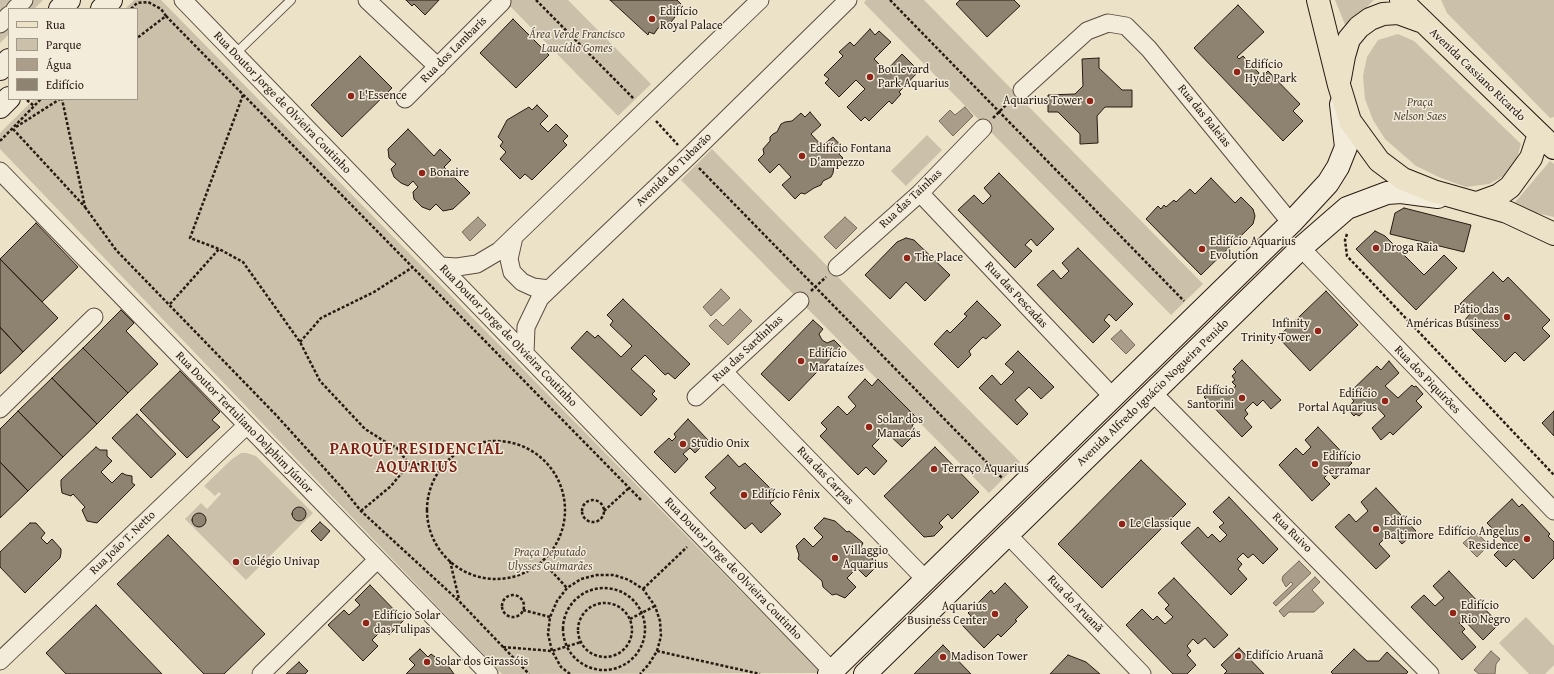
<!DOCTYPE html>
<html>
<head>
<meta charset="utf-8">
<style>
	body { margin:0 }
	#map { position:relative; width:1554px; height:674px; overflow:hidden; background:#ece2c8; font-family:"Gentium Book Plus",serif }
	canvas { display:block }
	.legend { position:absolute; left:8px; top:8px; width:130px; height:92px; box-sizing:border-box; background:#f3ecdb; border:1px solid #a2988a; margin:0; padding:5px 7px; list-style:none; font-size:12px; color:#291a11 }
	.legend li { display:flex; align-items:center; gap:8px; height:20px }
	.legend b { width:20px; border:1px solid #a2988a }
</style>
</head>
<body>
<div id="map">
<canvas width="1554" height="674"></canvas>
<ul class="legend">
<li><b style="height:5px;background:#ece2c8"></b>Rua</li>
<li><b style="height:11px;background:#cbc0a9"></b>Parque</li>
<li><b style="height:11px;background:#aa9e8a"></b>Água</li>
<li><b style="height:11px;background:#8e8270"></b>Edifício</li>
</ul>
</div>
<script>
const c = document.querySelector('canvas').getContext('2d');
c.lineJoin = 'round';
function paint(path, color) { c.fillStyle = color; c.fill(path, 'evenodd'); }
const toPath = rows => new Path2D(rows.map(r => 'M' + r).join(''));
function stroke(path, color, width, dash) { c.strokeStyle = color; c.lineWidth = width; c.lineCap = dash ? 'butt' : 'round'; c.setLineDash(dash || []); c.stroke(path); }
function label(font, color, halo, rows, align = 'center') {
  c.font = font + ' "Gentium Book Plus",serif'; c.lineWidth = 3; c.setLineDash([]); c.textBaseline = 'middle'; c.strokeStyle = halo; c.fillStyle = color; for (const [text, x, y, turn = 0] of rows) {
    c.save(); c.translate(x, y); c.rotate((+turn || 0) * Math.PI / 180); c.textAlign = isNaN(turn) ? turn : align; if (halo) c.strokeText(text, 0, 0); c.fillText(text, 0, 0); c.restore();
  }
}
paint(toPath([
	[0,0,43,0,34,9,9,9,9,34,0,43],
	[134,0,161,0,821,673,502,674,0,149,0,133,34,99,137,99,137,9,125,9],
	[504,0,568,0,651,84,618,116],
	[866,0,924,0,1203,284,1171,315,864,3],
	[1335,0,1374,0,1346,27],
	[1441,0,1554,0,1554,117,1550,118,1447,13],
	[1398,34,1414,41,1521,144,1517,158,1509,173,1489,184,1466,187,1441,178,1416,166,1385,139,1373,120,1365,99,1363,76,1367,57,1378,40],
	[927,135,942,150,906,186,891,171],
	[712,149,1020,462,989,493,681,180],
	[1550,161,1554,164,1554,217,1511,207],
	[241,453,246,453,256,456,313,513,246,580,185,519,201,503,207,509,221,494,219,492,215,496,204,486,232,459],
	[1526,617,1554,646,1554,665,1545,674,1529,674,1499,643]
]), '#cbc0a9');
const water = toPath([
	[965,107,973,116,953,136,939,121,950,110,955,115,965,107],
	[478,217,486,225,470,241,462,232,478,217],
	[845,217,857,228,836,249,824,237,845,217],
	[721,289,730,298,711,316,703,307,721,289],
	[740,309,752,321,728,345,709,326,716,319,723,326,740,309],
	[1121,330,1135,345,1126,354,1111,339,1121,330],
	[1476,532,1489,545,1477,557,1463,543,1476,532],
	[1299,561,1311,573,1276,606,1273,603,1293,584,1291,582,1286,587,1282,580,1283,576,1299,561],
	[1315,577,1320,582,1312,590,1324,603,1314,612,1289,612,1284,617,1279,611,1315,577],
	[1491,651,1500,659,1496,664,1495,674,1479,674,1474,670,1491,651]
]);
paint(water, '#aa9e8a');
stroke(water, '#76695a', 1);
const building = toPath([
	[406,0,439,0,425,15,414,4,412,6,406,0],
	[610,0,677,0,681,4,681,7,675,9,675,17,668,26,665,28,658,28,654,34,649,32,648,35,610,0],
	[960,0,1014,0,1020,6,987,37,956,4,960,0],
	[1238,5,1264,32,1237,57,1239,59,1243,56,1259,73,1256,77,1259,80,1268,71,1300,104,1293,111,1303,121,1283,141,1194,48,1238,5],
	[513,19,549,55,516,88,480,53,513,19],
	[870,29,875,35,879,31,891,42,874,59,886,71,902,54,916,68,913,71,916,74,899,92,901,94,892,104,889,101,869,121,865,117,861,121,847,107,865,89,856,80,839,97,825,83,829,79,824,75,843,56,839,52,850,42,854,46,870,29],
	[360,56,392,88,342,137,311,105,360,56],
	[1099,58,1099,68,1122,90,1132,90,1132,107,1105,107,1097,116,1098,143,1080,144,1080,134,1058,112,1048,112,1048,95,1075,94,1083,86,1082,59,1099,58],
	[537,105,548,116,540,124,548,132,556,124,568,136,563,141,567,145,532,180,525,174,520,179,500,159,506,152,500,146,503,142,498,137,507,120,529,107,532,110,537,105],
	[810,112,821,125,811,134,822,146,833,137,844,149,839,154,843,158,834,166,833,173,831,177,823,181,821,185,814,188,805,194,801,193,795,199,782,185,791,177,779,164,770,173,758,160,764,154,763,149,770,141,770,137,773,134,777,132,781,124,785,122,792,121,801,113,805,117,810,112],
	[408,129,434,156,440,149,451,160,444,167,470,193,453,209,443,211,436,204,430,210,422,207,414,199,413,192,418,187,413,181,408,186,401,183,394,177,391,169,396,164,389,158,388,149,408,129],
	[999,173,1054,229,1037,246,1031,239,1025,245,1032,251,1015,268,958,210,974,195,983,204,991,196,984,188,999,173],
	[1211,178,1235,203,1241,197,1253,209,1255,216,1253,224,1201,275,1146,219,1158,206,1161,209,1164,205,1166,207,1174,200,1176,202,1190,189,1195,194,1211,178],
	[1404,208,1471,225,1464,252,1390,234,1395,213,1404,208],
	[36,223,78,267,42,302,0,259,36,223],
	[1375,231,1385,236,1424,275,1444,255,1457,268,1416,310,1356,249,1375,231],
	[906,238,914,240,950,275,925,301,906,282,890,299,865,275,897,242,906,238],
	[1078,248,1133,304,1116,321,1109,314,1104,320,1110,326,1093,343,1037,285,1053,270,1061,279,1069,271,1062,263,1078,248],
	[0,259,58,318,23,352,0,327,0,259],
	[1493,272,1503,282,1508,277,1550,320,1542,328,1550,336,1524,361,1515,352,1505,362,1464,321,1470,314,1460,304,1493,272],
	[1326,291,1358,325,1310,371,1278,337,1326,291],
	[623,299,690,364,675,379,668,373,665,375,645,355,631,369,655,391,652,394,657,399,641,416,571,348,587,331,595,338,598,335,621,357,632,346,610,325,613,321,607,315,623,299],
	[977,301,1001,325,986,339,983,337,969,351,971,355,958,368,934,344,947,330,950,333,967,316,964,314,977,301],
	[121,310,134,323,126,331,158,364,128,393,83,348,121,310],
	[813,320,823,329,819,334,822,340,827,343,834,340,841,347,789,401,761,374,813,320],
	[0,327,23,352,0,374,0,327],
	[83,348,128,393,97,424,52,378,83,348],
	[1018,351,1054,387,1041,399,1029,387,1015,400,1028,414,1017,425,979,388,992,375,1001,385,1014,372,1005,364,1018,351],
	[1242,360,1281,400,1271,409,1263,400,1257,406,1253,402,1245,410,1248,414,1244,418,1252,427,1242,437,1204,397,1214,387,1217,390,1220,387,1224,391,1226,389,1229,392,1236,386,1232,382,1235,380,1232,376,1236,372,1233,369,1242,360],
	[1389,361,1399,373,1385,386,1398,398,1412,385,1414,387,1416,386,1423,394,1416,401,1422,407,1393,435,1390,432,1381,440,1372,428,1385,416,1373,403,1359,416,1356,414,1354,416,1347,408,1354,401,1348,394,1377,366,1381,370,1389,361],
	[180,371,220,412,212,420,220,427,187,458,140,410,180,371],
	[52,378,97,424,63,457,18,411,52,378],
	[865,379,872,386,878,379,918,419,912,426,917,432,902,447,886,432,872,446,887,461,874,475,866,467,858,475,820,436,827,429,821,423,838,406,847,415,856,406,848,397,865,379],
	[18,411,63,457,28,491,0,462,0,429,18,411],
	[1554,411,1554,436,1542,423,1554,411],
	[137,414,176,454,151,478,112,438,137,414],
	[688,419,708,440,695,453,690,448,683,454,688,459,675,473,654,452,669,438,672,441,676,437,674,434,688,419],
	[1318,427,1352,463,1335,479,1329,473,1324,478,1330,484,1312,501,1279,465,1296,448,1303,455,1311,447,1305,440,1318,427],
	[96,447,100,450,107,450,107,456,112,461,101,472,112,483,122,473,126,475,132,476,132,483,135,485,97,523,87,521,82,510,85,507,73,494,71,496,62,493,61,486,61,480,96,447],
	[935,447,979,492,952,519,948,514,939,523,943,527,934,536,924,537,884,496,935,447],
	[728,455,739,467,745,463,778,496,770,503,781,514,761,533,752,523,745,529,710,493,716,488,705,477,728,455],
	[1141,460,1186,504,1102,588,1058,544,1141,460],
	[0,462,28,491,0,518,0,462],
	[1376,488,1416,531,1402,544,1391,532,1379,544,1390,556,1376,569,1335,527,1349,514,1356,522,1368,511,1361,502,1376,488],
	[1229,497,1278,549,1263,564,1253,554,1248,558,1243,553,1237,559,1242,564,1238,569,1247,579,1231,595,1181,543,1198,527,1208,538,1212,534,1220,542,1227,535,1219,527,1224,523,1213,512,1229,497],
	[1512,499,1519,507,1522,504,1550,534,1548,536,1554,542,1554,558,1533,579,1514,559,1506,567,1494,555,1506,543,1487,523,1512,499],
	'292 514a7 7 0 1 1 14 0a7 7 0 1 1-14 0Z',
	'192 520a7 7 0 1 1 14 0a7 7 0 1 1-14 0Z',
	[824,518,835,521,847,532,849,531,863,543,861,547,872,558,877,566,866,577,857,568,847,578,856,587,845,598,836,594,832,595,823,587,822,581,798,559,799,555,796,546,804,538,813,547,823,537,814,528,824,518],
	[320,522,330,531,321,541,311,531,320,522],
	[30,523,36,523,45,533,41,538,47,544,52,539,61,549,61,553,60,558,25,593,0,567,0,552,30,523],
	[168,535,265,634,224,674,204,674,117,584,168,535],
	[1449,571,1499,624,1483,640,1463,619,1459,623,1465,629,1462,632,1476,647,1462,660,1411,607,1424,595,1435,606,1444,598,1433,586,1449,571],
	[1174,578,1228,635,1214,648,1205,638,1198,644,1193,639,1187,646,1191,651,1187,655,1196,665,1187,674,1173,674,1126,625,1142,609,1153,620,1157,616,1165,624,1173,617,1165,609,1169,605,1158,593,1174,578],
	[1005,583,1028,607,1015,620,1017,621,1001,637,998,634,984,648,962,625,971,616,968,613,991,590,994,594,1005,583],
	[370,585,404,620,389,635,383,629,372,640,378,646,363,661,328,625,344,610,349,615,360,605,355,600,370,585],
	[96,605,162,674,66,674,46,653,96,605],
	[943,645,971,674,914,674,943,645],
	[1239,648,1264,674,1224,674,1227,671,1221,665,1239,648],
	[420,649,428,657,431,654,449,667,454,674,406,674,415,665,409,659,420,649],
	[1354,649,1367,661,1379,661,1387,652,1408,672,1406,674,1333,674,1331,672,1354,649],
	[1068,655,1086,662,1100,674,1050,674,1068,655],
	[299,662,308,671,305,674,286,674,299,662]
]);
paint(building, '#8e8270');
stroke(building, '#291a11', 1);
const lane = toPath([
	[235,54,291,0]
]);
const street = toPath([
	[183,0,832,671],
	[367,0,438,67],
	[15,9,24,0],
	[0,24,9,15],
	[1022,90,1087,31,1108,23,1126,26,1149,49,1291,223],
	[405,99,502,2],
	[0,171,489,674],
	[920,193,1112,396],
	[514,237,509,259,512,272,522,282,533,287,549,289],
	[1301,248,1554,511],
	[441,266,457,267,477,264,499,251,760,0],
	[837,267,920,193,983,128],
	[525,354,526,327,540,298,688,157,848,0],
	[724,372,926,580],
	[1153,393,1430,674],
	[696,397,800,301],
	[0,409,94,317],
	[1008,535,1142,674],
	[0,661,247,425],
	[261,674,377,560]
]);
const secondary = toPath([
	[60,9,69,0],
	[102,9,111,0],
	[0,69,9,60],
	[0,107,9,98],
	[829,674,1291,223,1328,183,1338,167,1346,147,1341,104],
	[865,674,1301,248,1347,208,1387,193,1401,192,1438,197]
]);
const primary = toPath([
	[1318,0,1339,85,1350,121,1379,161,1403,179,1433,191,1507,212,1554,234],
	[1401,0,1554,148],
	[1340,78,1344,56,1349,39,1359,27,1370,19,1383,14,1398,13,1420,21],
	[1477,203,1499,195,1510,187,1531,158,1539,134]
]);
stroke(lane, '#5a4c3f', 10);
stroke(street, '#5a4c3f', 19);
stroke(secondary, '#291a11', 24);
stroke(primary, '#291a11', 24);
stroke(toPath([
	[536,0,634,99],
	[890,0,1184,301],
	[131,9,137,3,148,2,161,9,166,16,137,38],
	[166,16,642,501],
	[243,95,190,238,219,249,243,262,300,342,320,381,365,429,384,441,397,448,409,464],
	[27,100,34,106],
	[993,118,1011,100],
	[656,121,678,145],
	[16,127,60,99],
	[13,129,85,207,62,99],
	[0,141,41,99],
	[699,168,1003,479],
	[85,207,116,250,276,415,344,490,361,511,459,601,529,674],
	[1347,234,1345,240,1347,256,1554,475],
	[811,291,826,277],
	[170,304,219,249],
	[300,342,321,318,374,292,413,267],
	'427 510a69 69 0 1 1 138 0a69 69 0 1 1-138 0Z',
	'582 511a11 11 0 1 1 22 0a11 11 0 1 1-22 0Z',
	[361,511,391,486,409,464,442,465],
	[604,511,629,488],
	[450,561,459,599],
	[544,563,567,588],
	'563 629a41 41 0 1 1 82 0a41 41 0 1 1-82 0Z',
	[643,589,687,547],
	'502 606a11 11 0 1 1 22 0a11 11 0 1 1-22 0Z',
	'578 630a27 27 0 1 1 54 0a27 27 0 1 1-54 0Z',
	[523,610,550,617],
	[630,619,655,606],
	[503,647,552,651,581,642],
	[657,651,760,674],
	[570,674,561,667,552,651,548,634,550,617,557,601,567,588,581,579,597,575,614,575,629,580,643,589,655,606,660,621,661,636,657,651,649,664,640,674]
]), '#291a11', 2.5, [3, 2]);
stroke(lane, '#f3ecdb', 8);
stroke(street, '#f3ecdb', 17);
stroke(secondary, '#f3ecdb', 22);
stroke(primary, '#ece2c8', 22);
for (const [x, y, r, color] of [
	[652,19,4,"#8f2418"],
	[1237,72,4,"#8f2418"],
	[870,77,4,"#8f2418"],
	[351,96,4,"#8f2418"],
	[1090,101,4,"#8f2418"],
	[802,156,4,"#8f2418"],
	[422,173,4,"#8f2418"],
	[1376,248,4,"#8f2418"],
	[1202,249,4,"#8f2418"],
	[907,258,4,"#8f2418"],
	[1507,317,4,"#8f2418"],
	[1318,331,4,"#8f2418"],
	[801,361,4,"#8f2418"],
	[1242,398,4,"#8f2418"],
	[1385,401,4,"#8f2418"],
	[869,427,4,"#8f2418"],
	[683,444,4,"#8f2418"],
	[1315,464,4,"#8f2418"],
	[934,469,4,"#8f2418"],
	[744,495,4,"#8f2418"],
	[1122,524,4,"#8f2418"],
	[1376,529,4,"#8f2418"],
	[1527,539,4,"#8f2418"],
	[835,558,4,"#8f2418"],
	[236,562,4,"#8f2418"],
	[1453,613,4,"#8f2418"],
	[995,614,4,"#8f2418"],
	[366,623,4,"#8f2418"],
	[1238,656,4,"#8f2418"],
	[943,657,4,"#8f2418"],
	[427,662,4,"#8f2418"]
]) { const dot = new Path2D(); dot.arc(x, y, r, 0, 2 * Math.PI); c.fillStyle = color; c.fill(dot); stroke(dot, '#f3ecdb', 1.5); }
label('12px', '#291a11', '#f3ecdb', [
	["Edifício",660,12],
	["Royal Palace",660,26],
	["Edifício",1245,65],
	["Hyde Park",1245,79],
	["Boulevard",878,70],
	["Park Aquarius",878,84],
	["L'Essence",359,96],
	["Aquarius Tower",1082,101,"right"],
	["Edifício Fontana",810,149],
	["D'ampezzo",810,163],
	["Bonaire",430,173],
	["Edifício Aquarius",1210,242],
	["Evolution",1210,256],
	["Droga Raia",1384,248],
	["The Place",915,258],
	["Pátio das",1499,310,"right"],
	["Américas Business",1499,324,"right"],
	["Infinity",1310,324,"right"],
	["Trinity Tower",1310,338,"right"],
	["Edifício",809,354],
	["Marataízes",809,368],
	["Edifício",1234,391,"right"],
	["Santorini",1234,405,"right"],
	["Edifício",1377,394,"right"],
	["Portal Aquarius",1377,408,"right"],
	["Solar dos",877,420],
	["Manacás",877,434],
	["Studio Onix",691,444],
	["Edifício",1323,457],
	["Serramar",1323,471],
	["Terraço Aquarius",942,469],
	["Edifício Fênix",752,495],
	["Edifício",1384,522],
	["Baltimore",1384,536],
	["Le Classique",1130,524],
	["Edifício Angelus",1519,532,"right"],
	["Residence",1519,546,"right"],
	["Villaggio",843,551],
	["Aquarius",843,565],
	["Colégio Univap",244,562],
	["Edifício",1461,606],
	["Rio Negro",1461,620],
	["Aquarius",987,607,"right"],
	["Business Center",987,621,"right"],
	["Edifício Solar",374,616],
	["das Tulipas",374,630],
	["Edifício Aruanã",1246,656],
	["Madison Tower",951,657],
	["Solar dos Girassóis",435,662]
], 'left');
label('italic 12px', '#5a4c3f', '#f3ecdb', [
	["Área Verde Francisco",577,35],
	["Laucídio Gomes",577,49],
	["Praça",1420,103],
	["Nelson Saes",1420,117],
	["Praça Deputado",550,553],
	["Ulysses Guimarães",550,567]
]);
label('12px', '#291a11', '#f3ecdb', [
	["Rua dos Lambaris",454,50,-45],
	["Avenida Cassiano Ricardo",1477,75,44],
	["Rua Doutor Jorge de Olvieira Coutinho",282,103,46],
	["Rua das Baleias",1204,116,51],
	["Avenida do Tubarão",674,170,-44],
	["Rua das Tainhas",911,199,-43],
	["Rua das Pescadas",1016,295,47],
	["Rua Doutor Jorge de Olvieira Coutinho",508,336,46],
	["Rua das Sardinhas",748,349,-43],
	["Rua dos Piquirões",1427,380,46],
	["Avenida Alfredo Ignácio Nogueira Penido",1153,393,-44],
	["Rua Doutor Tertuliano Delphim Júnior",244,423,46],
	["Rua das Carpas",825,476,46],
	["Rua Ruivo",1292,533,45],
	["Rua João T. Netto",123,543,-44],
	["Rua Doutor Jorge de Olvieira Coutinho",733,569,46],
	["Rua do Aruanã",1075,604,46]
]);
c.letterSpacing = '1px';
label('bold 16px', '#7a1f14', '#f3ecdb', [
	["PARQUE RESIDENCIAL",417,450],
	["AQUARIUS",417,468]
]);
c.letterSpacing = '0px';
</script>
</body>
</html>
